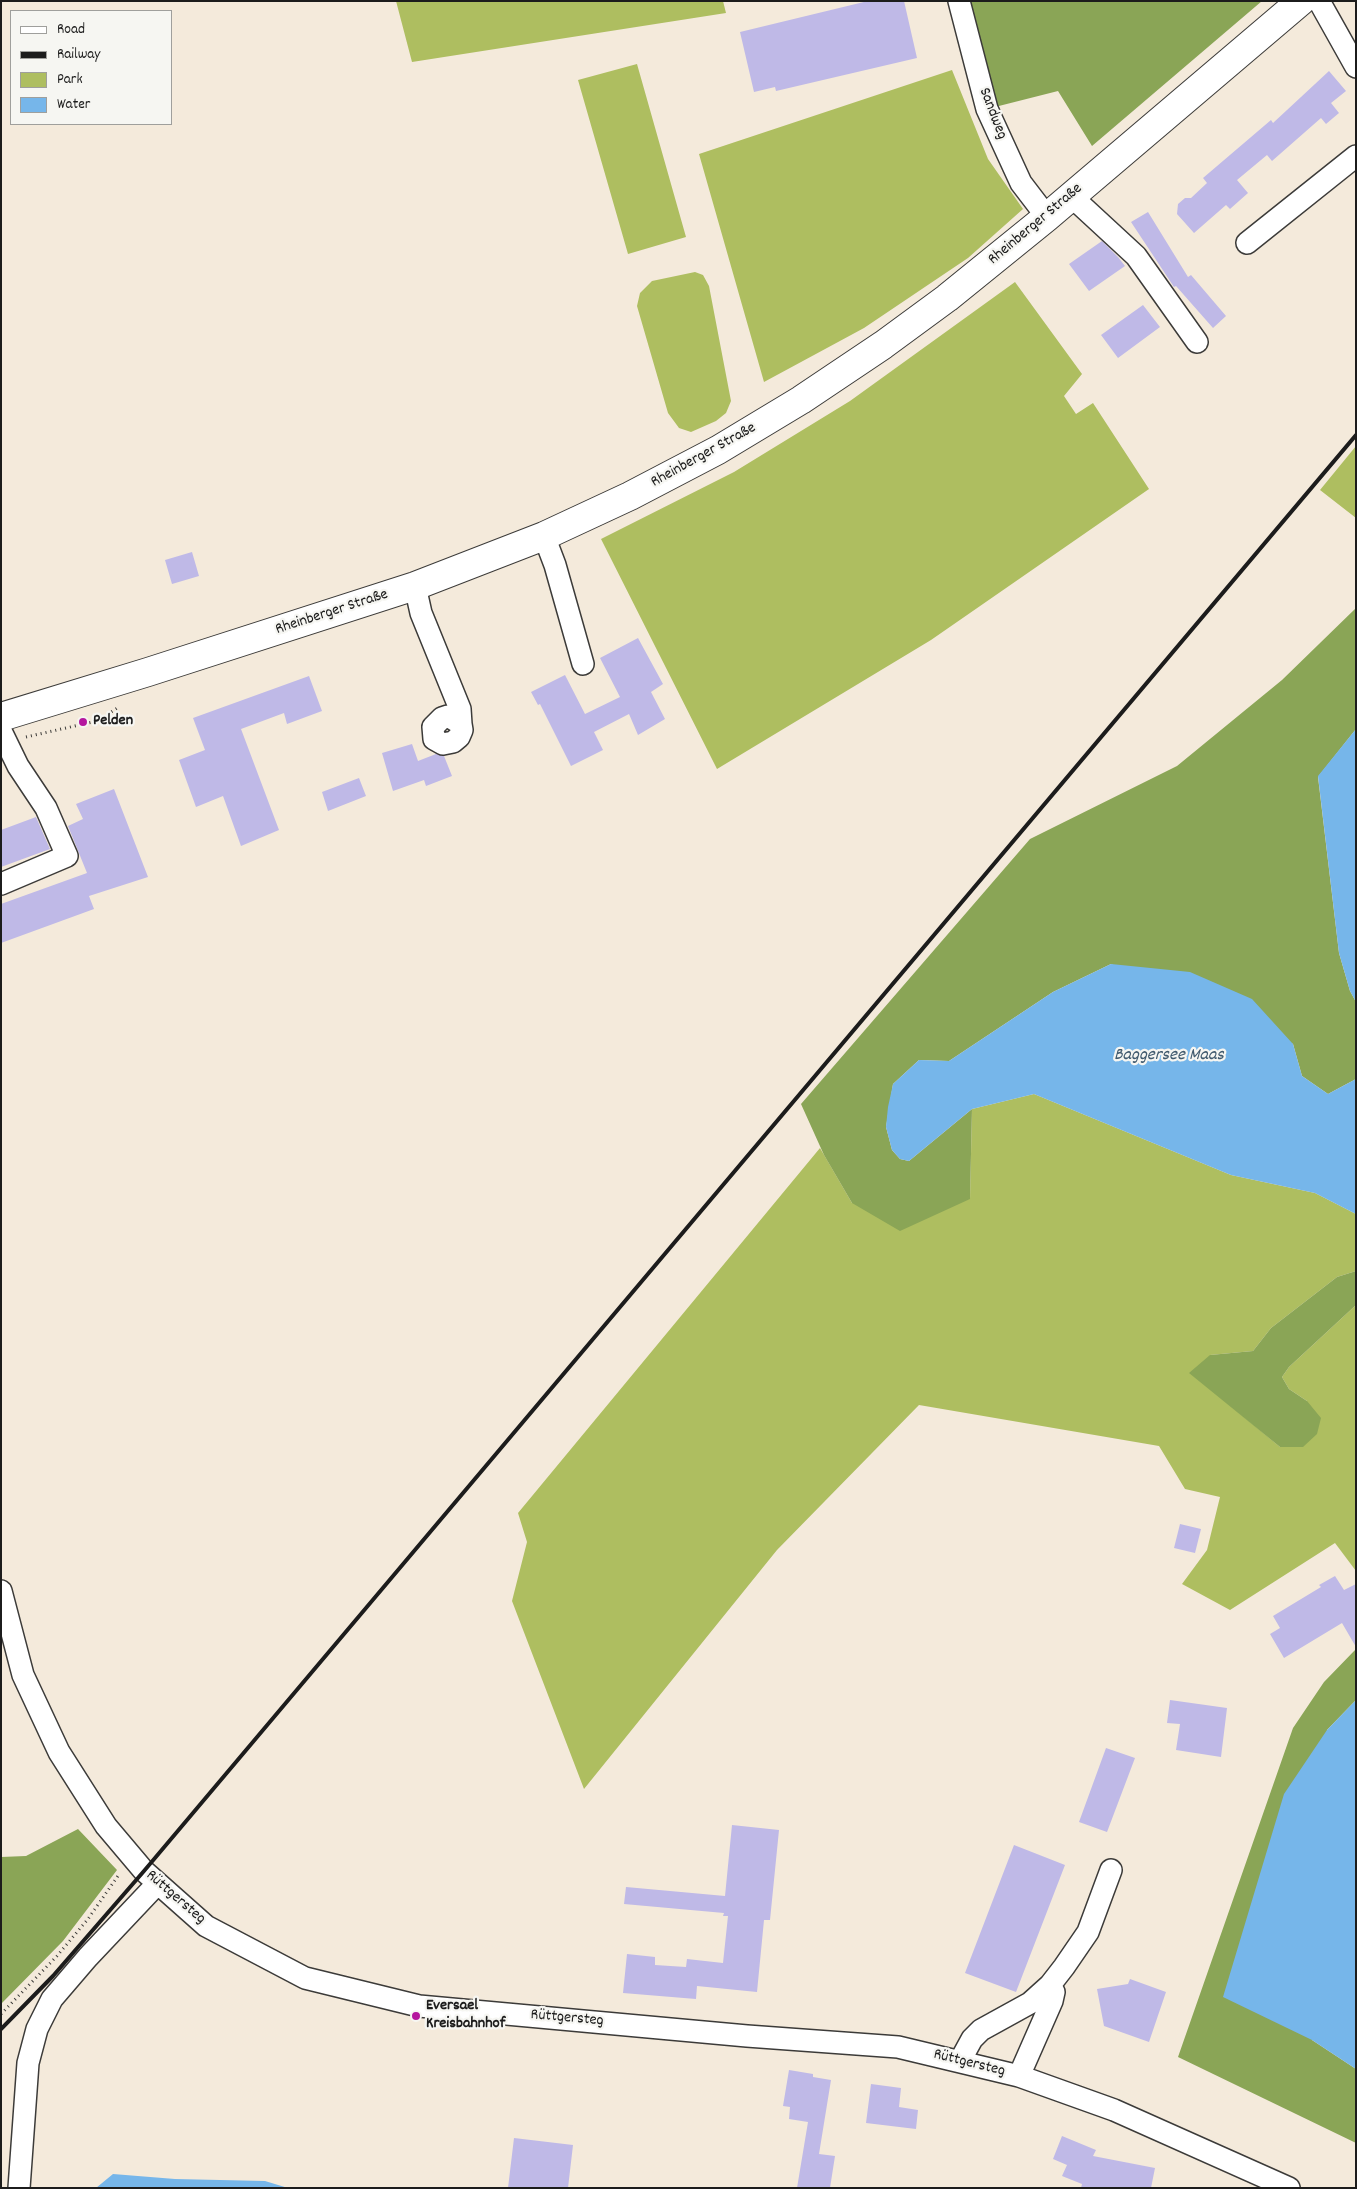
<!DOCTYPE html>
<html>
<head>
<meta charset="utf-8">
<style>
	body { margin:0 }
	#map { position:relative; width:1357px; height:2189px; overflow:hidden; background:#f4eadb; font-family:Dekko,sans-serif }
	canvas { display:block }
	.frame { position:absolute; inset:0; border:2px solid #1c1c1c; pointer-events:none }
	.legend { position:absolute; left:10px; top:10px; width:162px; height:115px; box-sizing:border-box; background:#f6f6f2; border:1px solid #9f9f9c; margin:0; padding:6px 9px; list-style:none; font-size:15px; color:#1c1c1c }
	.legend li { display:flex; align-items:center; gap:10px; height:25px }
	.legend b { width:25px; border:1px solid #9f9f9c }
</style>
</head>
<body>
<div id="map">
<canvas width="1357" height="2189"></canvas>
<div class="frame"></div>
<ul class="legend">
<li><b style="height:6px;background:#fff"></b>Road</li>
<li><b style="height:6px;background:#1c1c1c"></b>Railway</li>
<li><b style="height:14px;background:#aebe60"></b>Park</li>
<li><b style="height:14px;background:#76b6ea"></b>Water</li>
</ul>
</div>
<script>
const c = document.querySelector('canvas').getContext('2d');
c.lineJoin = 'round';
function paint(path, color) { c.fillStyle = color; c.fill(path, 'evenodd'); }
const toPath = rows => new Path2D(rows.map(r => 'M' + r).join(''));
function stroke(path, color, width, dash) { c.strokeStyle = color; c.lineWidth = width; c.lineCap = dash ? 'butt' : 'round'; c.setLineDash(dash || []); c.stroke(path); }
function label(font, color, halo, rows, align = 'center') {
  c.font = font + ' Dekko,sans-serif'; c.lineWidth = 4.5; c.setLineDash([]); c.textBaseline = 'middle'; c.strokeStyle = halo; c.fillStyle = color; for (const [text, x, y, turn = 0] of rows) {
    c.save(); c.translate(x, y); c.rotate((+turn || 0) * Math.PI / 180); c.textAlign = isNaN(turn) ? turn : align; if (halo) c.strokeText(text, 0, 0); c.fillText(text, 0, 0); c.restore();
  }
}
paint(toPath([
	[396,1,723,1,726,13,412,62],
	[637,64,686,237,628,254,578,80],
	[952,70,988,159,1023,209,968,258,864,328,764,382,699,154],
	[695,272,703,275,709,286,731,401,726,413,716,421,691,432,679,428,668,413,637,306,640,293,652,281],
	[1015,282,1082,374,1064,396,1076,414,1093,403,1149,489,931,640,717,769,601,539,734,472,850,401],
	[1356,446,1356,518,1320,490],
	[1034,1094,1231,1175,1315,1193,1356,1214,1356,1271,1337,1277,1271,1328,1253,1351,1210,1355,1231,1406,1280,1447,1307,1401,1289,1389,1282,1377,1289,1367,1356,1305,1356,1571,1335,1543,1230,1610,1182,1584,1207,1550,1220,1497,1185,1489,1159,1446,919,1405,777,1550,584,1789,512,1601,527,1542,518,1513,820,1148,852,1203,970,1199,972,1109]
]), '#aebe60');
paint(toPath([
	[963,1,1262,1,1092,146,1058,91,987,109],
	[1356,608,1356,729,1318,777,1339,953,1350,991,1356,1002,1356,1079,1328,1094,1302,1076,1293,1044,1111,964,1053,992,949,1061,919,1060,893,1084,886,1127,892,1150,900,1159,909,1161,972,1109,970,1199,900,1231,852,1203,824,1155,801,1104,1030,839,1177,766,1282,680],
	[1356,1271,1356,1305,1289,1367,1282,1377,1289,1389,1307,1401,1321,1418,1317,1434,1303,1447,1280,1447,1189,1373,1210,1355,1253,1351,1271,1328,1337,1277],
	[1356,1649,1356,1700,1327,1730,1312,2040,1356,2069,1356,2143,1178,2057,1293,1728,1324,1682],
	[78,1829,117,1870,63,1941,1,2004,1,1857,26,1856]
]), '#8aa556');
paint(toPath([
	[1356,729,1356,1002,1350,991,1339,953,1318,776],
	[1111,964,1190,972,1252,999,1293,1044,1302,1076,1328,1094,1356,1079,1356,1214,1315,1193,1231,1175,1034,1094,972,1109,909,1161,900,1159,892,1150,886,1127,888,1107,893,1084,919,1060,949,1061,1053,992],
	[1356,1700,1356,2069,1312,2040,1223,1997,1284,1794,1327,1730],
	[113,2174,175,2179,265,2181,288,2188,96,2188]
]), '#76b6ea');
paint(toPath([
	[868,1,904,1,917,58,776,91,775,87,754,92,740,32],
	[1329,71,1346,91,1331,103,1339,113,1326,124,1321,118,1272,161,1267,155,1237,180,1248,193,1230,209,1226,205,1194,233,1177,214,1178,204,1185,198,1191,198,1207,183,1203,178,1271,120,1273,123],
	[1148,212,1188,277,1191,275,1226,316,1213,328,1176,286,1174,287,1131,222],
	[1102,241,1118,257,1125,266,1089,291,1069,264],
	[1143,305,1160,327,1118,358,1101,335],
	[192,552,199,576,172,584,165,560],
	[638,638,663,684,651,692,665,719,638,735,629,714,594,732,603,750,571,766,540,704,538,705,531,692,565,675,585,714,620,697,600,658],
	[309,676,322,711,287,724,284,713,241,729,279,830,241,846,223,796,196,807,179,760,205,750,193,718],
	[412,744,418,761,436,754,444,756,452,776,426,786,424,780,393,791,382,753],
	[359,778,366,796,328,811,322,792],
	[114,789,148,877,89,896,94,909,1,943,1,904,87,873,68,826,83,819,76,804],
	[36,817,50,849,1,867,1,830],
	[1180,1524,1201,1529,1195,1553,1174,1548],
	[1335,1576,1344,1590,1356,1584,1356,1647,1342,1623,1284,1658,1270,1634,1280,1628,1273,1616,1321,1587,1319,1585],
	[1170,1700,1227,1708,1221,1757,1176,1750,1180,1724,1167,1723],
	[1106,1748,1135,1758,1107,1832,1079,1822],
	[732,1825,779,1830,770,1920,764,1920,757,1992,697,1986,696,1999,623,1993,627,1954,655,1957,655,1965,686,1967,687,1959,723,1963,728,1916,723,1916,724,1913,624,1904,626,1887,725,1896],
	[1014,1845,1065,1865,1016,1992,965,1973],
	[1130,1979,1166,1992,1149,2042,1104,2026,1097,1989,1128,1984],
	[789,2070,813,2074,813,2077,831,2080,819,2154,835,2156,830,2188,797,2188,808,2122,789,2119,790,2107,783,2106],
	[871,2084,901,2088,899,2107,918,2110,916,2129,866,2123],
	[1062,2136,1096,2150,1093,2156,1155,2168,1151,2188,1081,2188,1082,2184,1062,2176,1067,2165,1053,2159],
	[514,2138,573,2145,568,2188,508,2188]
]), '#bfb9e7');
const minor = toPath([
	[959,1,987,109,1021,183,1047,217],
	[1319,1,1356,67],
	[1071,196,1136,256,1197,342],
	[1247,243,1356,156],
	[544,536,555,565,583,664],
	[415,586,421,613,460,709,461,724,462,730,459,737,453,742,443,744,434,739,433,727,442,718,448,716,461,724],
	[1,731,18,766,46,808,67,856,1,884],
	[1,1591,23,1675,59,1752,106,1826,144,1871,206,1926,305,1978,419,2006,747,2036,898,2047,1019,2076,1114,2110,1289,2188],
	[960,2061,972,2039,981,2030,1030,2003,1050,1985,1064,1967,1088,1932,1111,1870],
	[1019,2076,1052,2001,1054,1992,1050,1985],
	[19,2188,28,2063,37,2029,52,1999,88,1957,157,1884]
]);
const major = toPath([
	[1,717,148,672,415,586,544,536,630,496,718,450,801,400,883,345,947,298,1047,217,1301,1]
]);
stroke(minor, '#3c3b39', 24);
stroke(major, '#3c3b39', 30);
stroke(toPath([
	[26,737,97,721,119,707],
	[1,2014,57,1956,88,1919,120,1873]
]), '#3c3b39', 3, [1, 4]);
stroke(minor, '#fff', 21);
stroke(major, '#fff', 28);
stroke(toPath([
	[1,2029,53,1976,144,1871,1356,435]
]), '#1c1c1c', 4);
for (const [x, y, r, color] of [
	[83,722,5,"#b5179e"],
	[416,2016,5,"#b5179e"]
]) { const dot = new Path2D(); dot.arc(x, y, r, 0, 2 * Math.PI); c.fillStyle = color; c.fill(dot); stroke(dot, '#f6f6f2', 2); }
label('16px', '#1c1c1c', '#f6f6f2', [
	["Sandweg",992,114,69],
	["Rheinberger Straße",1036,225,-40],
	["Rheinberger Straße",704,456,-29],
	["Rheinberger Straße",332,613,-18],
	["Rüttgersteg",175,1898,41],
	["Rüttgersteg",567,2019,5],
	["Rüttgersteg",969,2064,14]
]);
label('bold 16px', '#1c1c1c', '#f6f6f2', [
	["Pelden",93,722],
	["Eversael",426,2007],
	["Kreisbahnhof",426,2025]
], 'left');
label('italic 18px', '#405a6e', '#f6f6f2', [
	["Baggersee Maas",1169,1057]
]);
</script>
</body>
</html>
